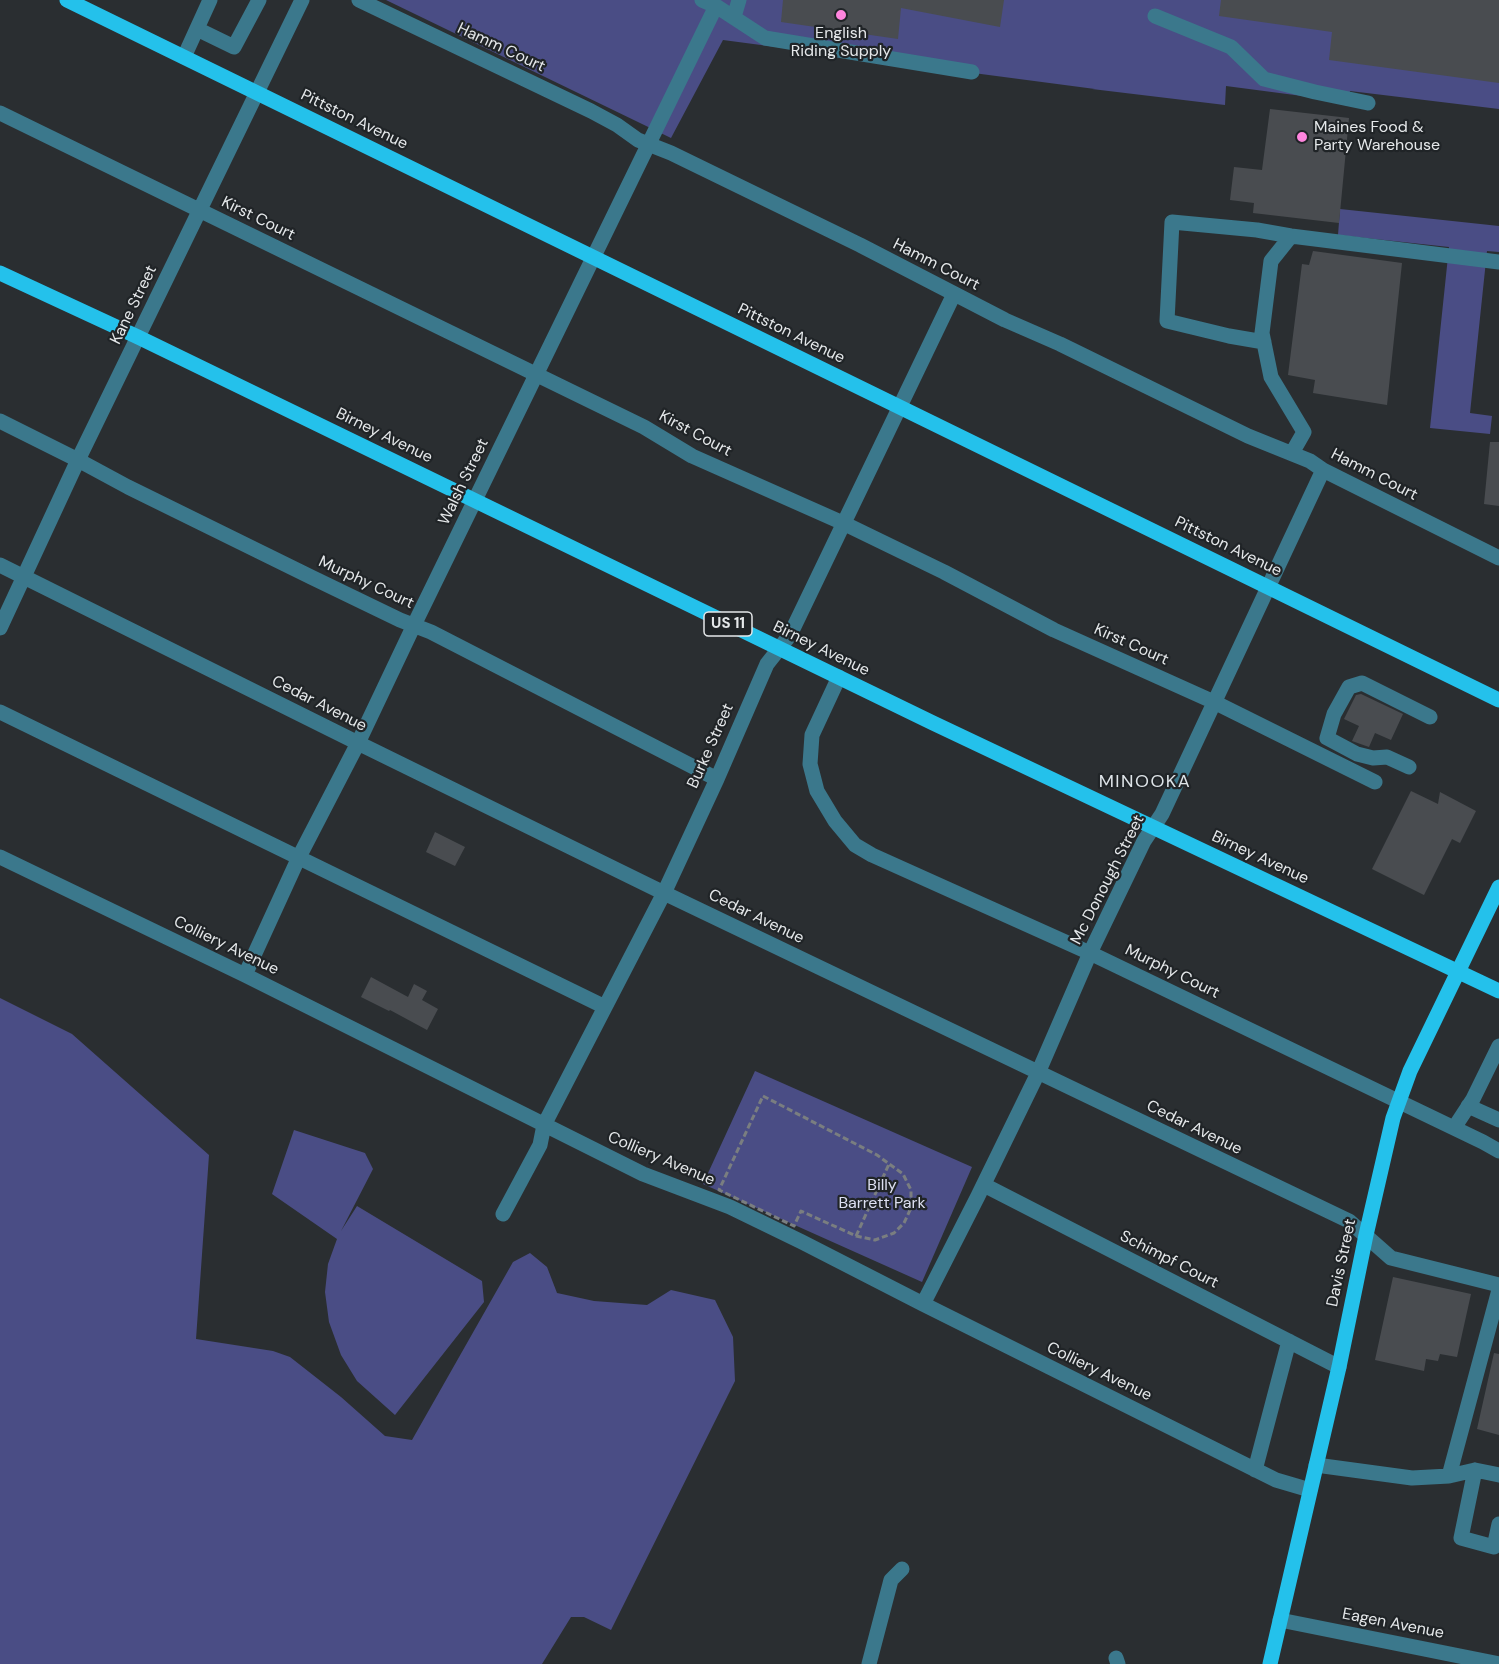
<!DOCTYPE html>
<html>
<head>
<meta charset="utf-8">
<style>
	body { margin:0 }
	canvas { display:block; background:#2a2e31 }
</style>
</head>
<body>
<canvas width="1499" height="1664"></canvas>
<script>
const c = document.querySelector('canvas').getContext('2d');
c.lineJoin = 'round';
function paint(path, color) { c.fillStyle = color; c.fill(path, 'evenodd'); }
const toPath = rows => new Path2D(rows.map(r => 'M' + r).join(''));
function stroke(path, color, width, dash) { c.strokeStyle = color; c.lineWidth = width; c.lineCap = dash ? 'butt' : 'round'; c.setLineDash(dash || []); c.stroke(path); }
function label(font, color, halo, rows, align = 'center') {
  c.font = font + ' "DM Sans",sans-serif'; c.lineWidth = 4.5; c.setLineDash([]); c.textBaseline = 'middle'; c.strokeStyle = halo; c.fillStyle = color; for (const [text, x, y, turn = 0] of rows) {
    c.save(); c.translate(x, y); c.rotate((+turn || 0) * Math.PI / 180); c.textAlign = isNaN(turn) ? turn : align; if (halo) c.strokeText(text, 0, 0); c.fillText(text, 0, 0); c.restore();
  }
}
paint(toPath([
	[386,0,1499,0,1499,109,1350,91,1348,102,1226,86,1225,105,1092,89,1095,89,723,40,671,138],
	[1340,209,1499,226,1499,252,1487,251,1470,413,1492,416,1490,434,1430,428,1449,247,1338,235],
	[0,998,72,1034,209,1155,196,1339,273,1351,290,1357,341,1397,385,1436,412,1440,513,1262,530,1253,547,1267,557,1293,594,1301,647,1305,671,1290,715,1300,733,1337,735,1381,611,1630,584,1617,571,1617,542,1664,0,1664],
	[755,1071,972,1167,922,1282,703,1184],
	[294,1130,365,1153,373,1169,341,1231,357,1206,482,1281,484,1302,395,1415,357,1381,341,1355,329,1322,325,1292,328,1264,337,1239,272,1194]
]), '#4a4d85');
paint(toPath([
	[783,0,1004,0,1000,27,901,8,898,39,781,22],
	[1221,0,1499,0,1499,83,1329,60,1332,32,1219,16],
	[1270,109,1349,118,1339,223,1253,213,1254,203,1230,200,1234,167,1262,170],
	[1313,251,1402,263,1387,405,1313,393,1315,380,1288,375,1302,264,1309,265],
	[1490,442,1499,442,1499,506,1484,504],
	[1361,694,1403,714,1391,740,1375,733,1369,747,1352,741,1359,726,1344,719,1356,695],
	[1411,791,1438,804,1440,792,1476,811,1460,843,1452,839,1424,895,1372,869],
	[435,832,465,847,455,866,426,852],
	[371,977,408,997,414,984,427,991,422,1000,438,1009,427,1030,390,1010,389,1011,361,997],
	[1393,1277,1471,1294,1457,1357,1440,1354,1438,1361,1426,1359,1424,1371,1375,1360],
	[1494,1353,1499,1354,1499,1435,1477,1429]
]), '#494c50');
stroke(toPath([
	[763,1096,877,1155,903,1174,911,1190,911,1208,904,1223,894,1233,875,1240,856,1236,801,1211,794,1226,719,1190,763,1096],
	[856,1236,889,1164]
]), '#7a7e80', 3, [6, 3]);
stroke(toPath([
	[359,0,591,111,617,125,638,140,671,153,860,245,1005,320,1060,344,1248,436,1310,461,1323,470,1499,558],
	[702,0,716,6,765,38,972,72],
	[1155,16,1231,47,1264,79,1315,92,1368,103],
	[734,17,739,0],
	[197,29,234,47,259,0],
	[184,57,210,0],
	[0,113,644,427,692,456,843,523,944,572,1054,630,1214,702,1375,782],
	[1291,236,1271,261,1262,333,1271,377,1304,432,1292,453],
	[1264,342,1229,336,1167,321,1172,222,1257,230,1291,236,1499,262],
	[0,421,78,460,128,487,311,577,400,620,431,632,717,779],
	[0,565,358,743,664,893,1349,1221,1391,1258,1499,1285],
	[0,628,78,460,302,0],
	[839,677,812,735,810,764,817,791,835,821,855,845,872,855,1090,953,1483,1142,1499,1151],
	[0,712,605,1007],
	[1409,767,1387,757,1373,758,1357,754,1327,738,1334,714,1349,687,1362,683,1430,717],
	[0,857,245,975,643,1174,730,1207,802,1242,923,1304,1276,1480,1310,1490],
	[245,975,299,857,358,743,414,625,716,6],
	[1468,1106,1499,1120],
	[1454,1128,1473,1099,1499,1046],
	[984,1185,1339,1367],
	[503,1214,540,1145,544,1125,664,893,717,779,767,664,790,635,954,294],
	[923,1304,978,1196,1038,1073,1090,953,1144,841,1162,814,1323,470],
	[1316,1465,1412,1478,1449,1476,1475,1470,1499,1475],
	[1255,1470,1289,1341],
	[1475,1470,1461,1538,1494,1547,1499,1524],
	[1449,1476,1499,1290],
	[1280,1620,1499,1664],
	[1116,1658,1118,1664],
	[869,1664,891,1580,902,1569]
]), '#3b788c', 15);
stroke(toPath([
	[67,0,1499,700],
	[0,273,138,337,933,723,1499,991],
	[1270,1664,1339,1367,1366,1235,1393,1118,1410,1071,1499,887]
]), '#24c1eb', 15);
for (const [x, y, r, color] of [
	[841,15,6,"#ff85de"],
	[1302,137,6,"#ff85de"]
]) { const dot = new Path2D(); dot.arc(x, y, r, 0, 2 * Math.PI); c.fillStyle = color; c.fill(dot); stroke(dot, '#202427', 2); }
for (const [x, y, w] of [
	[728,624,48]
]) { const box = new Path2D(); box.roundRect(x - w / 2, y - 12, w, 24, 4.5); c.fillStyle = '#202427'; c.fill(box); stroke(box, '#e5e8ea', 1.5); }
label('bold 15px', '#e5e8ea', null, [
	["US 11",728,624]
]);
label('16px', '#e5e8ea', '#202427', [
	["English",841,34],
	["Riding Supply",841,52],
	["Maines Food &",1314,128,"left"],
	["Party Warehouse",1314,146,"left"]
]);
label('16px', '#e5e8ea', '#202427', [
	["Hamm Court",501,48,25],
	["Pittston Avenue",354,120,26],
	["Kirst Court",258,219,26],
	["Hamm Court",936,265,27],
	["Kane Street",134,305,-64],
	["Pittston Avenue",791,334,26],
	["Kirst Court",695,434,28],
	["Birney Avenue",384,436,26],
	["Hamm Court",1374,475,27],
	["Walsh Street",464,482,-64],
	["Pittston Avenue",1228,547,26],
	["Murphy Court",366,583,25],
	["Kirst Court",1131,645,24],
	["Birney Avenue",821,649,26],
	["Cedar Avenue",319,704,27],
	["Burke Street",711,746,-66],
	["Birney Avenue",1260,858,25],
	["Mc Donough Street",1108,880,-63],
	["Cedar Avenue",756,917,26],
	["Colliery Avenue",226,946,26],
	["Murphy Court",1172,972,26],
	["Cedar Avenue",1194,1128,26],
	["Colliery Avenue",661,1159,23],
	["Schimpf Court",1169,1260,27],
	["Davis Street",1342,1263,-78],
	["Colliery Avenue",1099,1372,26],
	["Eagen Avenue",1393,1624,11]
]);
label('16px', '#dde0f2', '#202427', [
	["Billy",882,1186],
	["Barrett Park",882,1204]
]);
c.letterSpacing = '1.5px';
label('18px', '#dee4e8', '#202427', [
	["MINOOKA",1145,782]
]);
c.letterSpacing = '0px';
</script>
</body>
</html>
